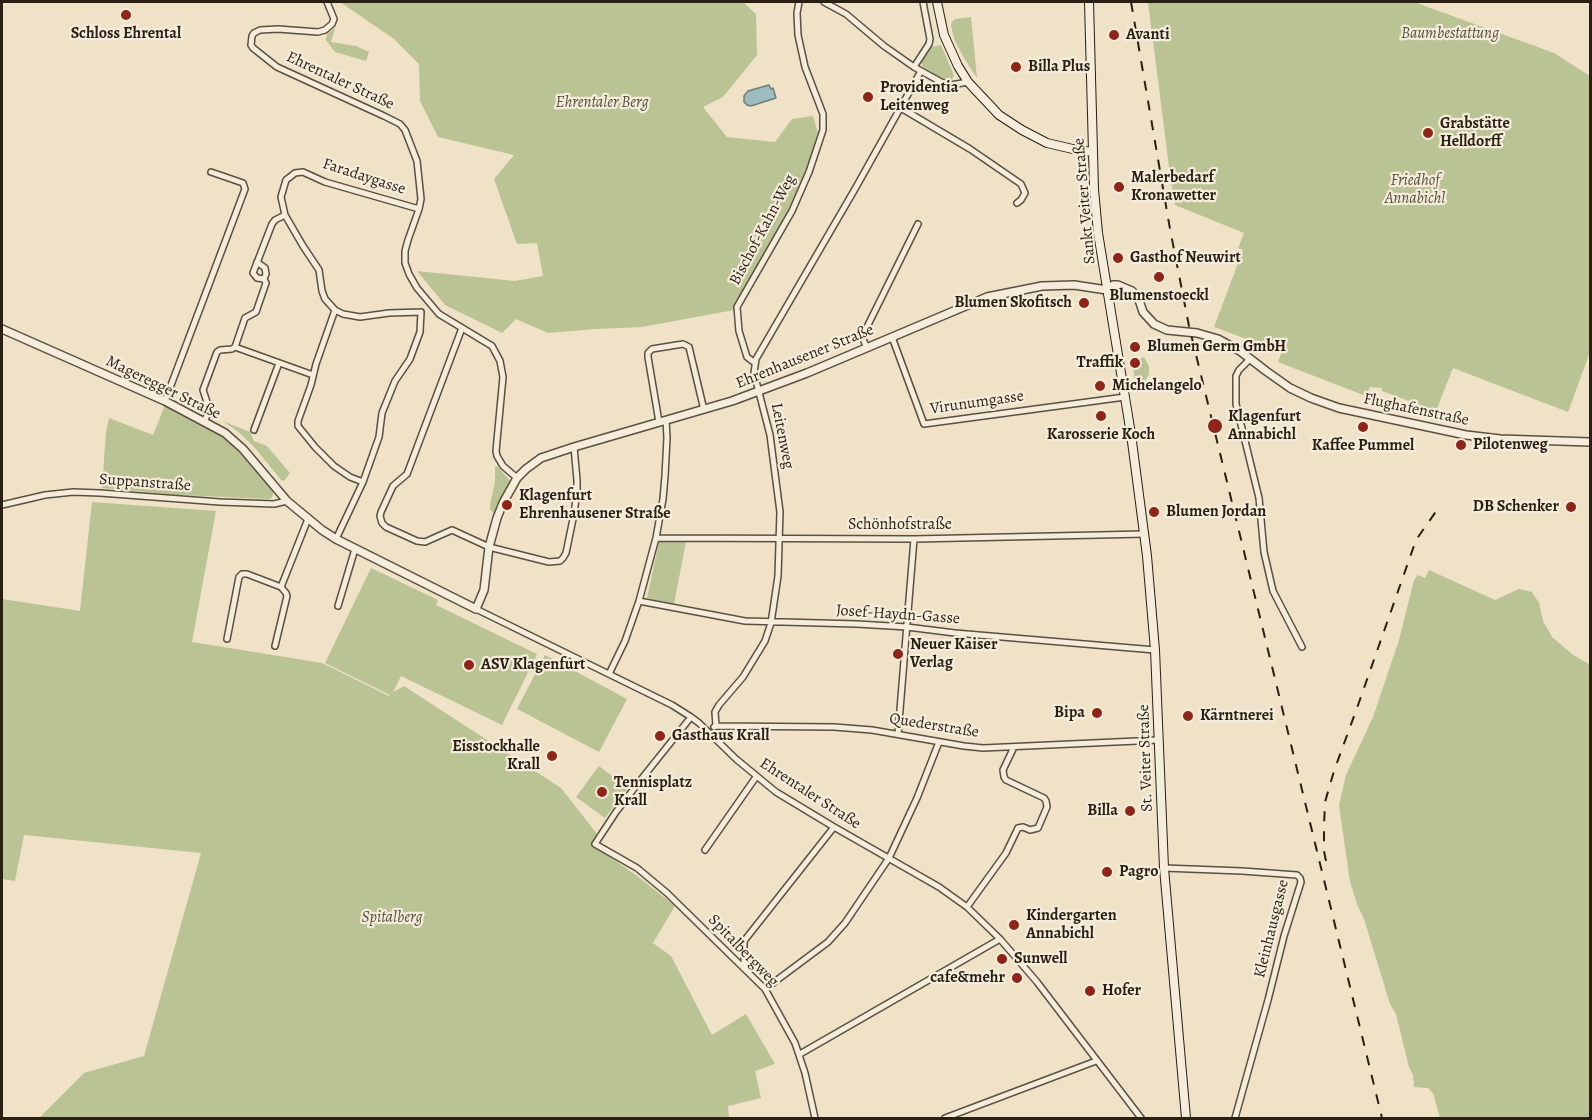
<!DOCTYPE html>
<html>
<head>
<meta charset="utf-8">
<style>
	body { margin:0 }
	#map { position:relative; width:1592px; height:1120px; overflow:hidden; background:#efe2c7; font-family:Alegreya,serif }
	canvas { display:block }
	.frame { position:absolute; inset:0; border:3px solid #291f13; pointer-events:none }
</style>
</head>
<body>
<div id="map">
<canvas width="1592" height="1120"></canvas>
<div class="frame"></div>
</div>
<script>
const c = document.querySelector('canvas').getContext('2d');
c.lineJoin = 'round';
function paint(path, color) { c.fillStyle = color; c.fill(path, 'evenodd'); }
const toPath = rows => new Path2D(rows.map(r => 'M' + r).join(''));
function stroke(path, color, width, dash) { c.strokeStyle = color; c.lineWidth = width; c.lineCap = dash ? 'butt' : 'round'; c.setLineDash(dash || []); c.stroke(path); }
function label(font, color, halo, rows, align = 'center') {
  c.font = font + ' Alegreya,serif'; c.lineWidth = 4.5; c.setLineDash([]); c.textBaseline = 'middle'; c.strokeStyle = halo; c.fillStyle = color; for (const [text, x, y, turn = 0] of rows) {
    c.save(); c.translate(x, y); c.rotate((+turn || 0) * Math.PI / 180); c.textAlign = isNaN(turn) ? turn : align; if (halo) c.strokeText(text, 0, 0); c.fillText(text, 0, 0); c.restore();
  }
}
paint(toPath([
	[340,2,743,2,756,14,757,55,723,97,703,107,727,137,775,142,792,119,813,116,818,133,808,170,797,196,734,310,642,327,595,329,548,333,516,319,502,333,445,305,417,271,515,281,543,276,537,243,517,244,494,179,514,155,438,137,420,101,419,64,394,39],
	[1148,2,1414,2,1554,53,1590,76,1590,352,1568,412,1453,368,1436,411,1382,391,1382,388,1370,387,1366,396,1278,362,1281,353,1270,345,1268,347,1214,327,1243,250,1238,248,1244,233,1175,205,1171,182],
	[971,17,977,78,964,58,955,41,951,26,952,22,955,19],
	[335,28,331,42,356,46,369,52,366,61,335,52,326,40,327,34],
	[941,45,954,75,952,80,950,81,946,80,923,67,921,61,931,47],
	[1144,357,1149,366,1149,374,1146,380,1136,387,1133,369,1139,368,1138,359],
	[165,405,210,428,231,442,246,457,273,491,273,496,270,499,178,495,102,488,106,432,109,418,153,435],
	[223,421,250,432,254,441,267,446,290,473,284,481,281,480,255,448,241,434],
	[497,466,510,481,495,513,493,513,490,509,490,505,495,481,495,467],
	[92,502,216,511,192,642,322,663,389,696,390,695,325,663,371,568,438,600,436,605,537,654,502,725,401,676,393,692,404,686,561,788,597,834,591,844,636,875,675,906,653,943,671,956,712,1035,746,1014,775,1064,755,1071,761,1098,728,1106,729,1118,39,1118,84,1073,144,1056,201,853,24,835,15,881,2,879,2,599,80,611],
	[659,542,686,542,674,604,647,598],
	[1429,570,1495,600,1519,589,1532,592,1539,603,1543,621,1552,637,1572,654,1590,665,1590,1118,1440,1118,1433,1093,1428,1088,1414,1087,1413,1075,1409,1067,1396,1014,1390,1004,1364,919,1357,904,1350,882,1339,805,1346,775,1373,717,1399,640,1414,580,1418,575,1425,578],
	[545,655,627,699,599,752,517,709],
	[599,766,628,788,605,818,576,797]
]), '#bac394');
const water = toPath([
	[769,85,771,89,773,88,776,98,751,106,747,105,744,102,744,96,748,91,769,85]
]);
paint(water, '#9cbcbd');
stroke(water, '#6e7d79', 1.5);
const minor = toPath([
	[327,2,334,19,332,24,325,30,318,32,278,29,260,30,254,33,252,36,251,45,253,48,277,67,384,116,400,124,405,130,417,161,421,199,419,209,408,240,405,251,405,263,409,274,417,288,439,314,492,346,500,361,503,377,496,451,497,456,503,466,517,478],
	[824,2,846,14,884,46,914,67,943,83,951,85,968,82],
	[914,67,929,44,930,39,923,2],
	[901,108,970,149,1021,184,1025,193,1021,200,1017,203],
	[419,209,325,182,303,172,295,173,286,180,281,197,285,215,303,246,319,270,322,291,325,299,335,310,343,314,360,317,389,313,421,312],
	[264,279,257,278,253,273,272,224,275,220,285,215],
	[335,310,316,364,311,385,298,421,298,426,315,447,334,466,350,477,363,482],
	[462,328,407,474,393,486,381,512,380,516,382,523,386,527,417,541,425,542,452,530,489,547,549,562,560,561,563,558,566,553,574,514,577,491,577,480,574,447],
	[892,337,924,424,1125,397],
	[235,347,245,318,256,312,266,283,264,279,266,274,265,268,257,262],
	[867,348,863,339,864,333,918,224],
	[1250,359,1239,370,1236,376,1236,404,1259,498,1264,552,1273,591,1302,647],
	[755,363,747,357,739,331,737,307,792,211,809,172,823,130,823,114,805,67,798,35,797,13,799,2],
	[165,401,245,189,243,183,211,172],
	[205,421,209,408,203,390,217,352,220,350,232,349,235,347,313,375],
	[659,422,648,357,648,353,652,349,683,344,689,347,704,410],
	[254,430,279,363],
	[2,505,45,495,73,492,100,493,220,502,274,504,287,501],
	[656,538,914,539,1145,534],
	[336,539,363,482,379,437,382,413,395,381,410,359,420,332,421,312],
	[281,587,308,519],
	[639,601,745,621,857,624,907,627,955,633,1155,650],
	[338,606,355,549],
	[476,609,672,705,691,717,699,723,736,759,776,792,834,827,939,887,967,907,1000,939,1037,982,1141,1118],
	[227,639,239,577,242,574,247,574,281,587],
	[275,646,287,596,286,593,281,587],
	[609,674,625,641,639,601,656,538,663,499,665,476,667,438,666,420],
	[691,717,639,782,616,812,595,844,637,868,667,893,765,989,795,1043,805,1073,815,1118],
	[716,726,715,712,719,705,743,677,765,641,771,623,778,576,780,512,770,435,754,373,756,359,855,189,921,71],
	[714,727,716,726,834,727,872,730,964,746,983,748,1159,740],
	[898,734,914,539],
	[705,850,756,777],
	[1164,868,1242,871,1297,875,1300,878,1301,882,1284,936,1268,1000,1235,1118],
	[967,907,1006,853,1018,828,1023,827,1030,830,1038,828,1047,807,1046,801,1044,798,1006,780,1004,777,1003,770,1014,747],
	[744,967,744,941,834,827],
	[765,989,828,942,845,923,889,858,917,798,939,742],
	[800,1054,1000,939],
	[945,1118,1096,1061]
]);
const tertiary = toPath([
	[1107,290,1113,285,1118,285,1132,291,1139,300,1143,312,1154,324,1167,330,1197,333,1218,339,1240,351,1266,371,1290,388,1311,398,1339,408,1466,435,1500,439,1590,442],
	[2,329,165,401,225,433,243,449,287,501,322,530,336,539,476,609,484,590,489,547,497,518,503,503,517,478,526,469,541,458,574,447,732,401,807,373,987,297,1042,286,1074,285,1107,290,1116,296,1137,297]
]);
const secondary = toPath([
	[937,2,944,35,958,66,968,82,999,115,1022,130,1047,143,1077,150,1093,152],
	[1089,2,1094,189,1098,233,1131,434,1147,556,1155,650,1164,868,1186,1118]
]);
stroke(minor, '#5a5040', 8);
stroke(tertiary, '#5a5040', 10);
stroke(secondary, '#291f13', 10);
stroke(minor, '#f5ecdb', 5);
stroke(tertiary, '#f5ecdb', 7);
stroke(secondary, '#f5ecdb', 8);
stroke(toPath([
	[1131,2,1170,229,1189,326,1382,1118],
	[1326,861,1324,851,1324,826,1325,802,1334,771,1357,708,1416,540,1437,510]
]), '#291f13', 2, [10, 10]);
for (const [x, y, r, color] of [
	[126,15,6,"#8f2418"],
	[1114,35,6,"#8f2418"],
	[1016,67,6,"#8f2418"],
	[868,97,6,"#8f2418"],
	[1428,133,6,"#8f2418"],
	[1119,187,6,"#8f2418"],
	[1118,258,6,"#8f2418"],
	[1159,277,6,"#8f2418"],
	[1084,303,6,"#8f2418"],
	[1135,347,6,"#8f2418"],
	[1135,363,6,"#8f2418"],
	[1100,386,6,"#8f2418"],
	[1101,416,6,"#8f2418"],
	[1215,426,8,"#8f2418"],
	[1363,427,6,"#8f2418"],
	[1461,445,6,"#8f2418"],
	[507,505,6,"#8f2418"],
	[1571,507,6,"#8f2418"],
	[1154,512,6,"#8f2418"],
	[898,654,6,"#8f2418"],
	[469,665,6,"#8f2418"],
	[1097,713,6,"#8f2418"],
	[1188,716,6,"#8f2418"],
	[660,736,6,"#8f2418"],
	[552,756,6,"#8f2418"],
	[602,792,6,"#8f2418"],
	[1130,811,6,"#8f2418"],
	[1107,872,6,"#8f2418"],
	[1014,925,6,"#8f2418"],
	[1002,959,6,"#8f2418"],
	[1017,978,6,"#8f2418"],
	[1090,991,6,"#8f2418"]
]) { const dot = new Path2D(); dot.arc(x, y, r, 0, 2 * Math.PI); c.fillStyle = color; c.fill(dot); stroke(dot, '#f5ecdb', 2); }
label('bold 16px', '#291f13', '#f5ecdb', [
	["Schloss Ehrental",126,34,"center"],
	["Avanti",1126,35],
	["Billa Plus",1028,67],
	["Providentia",880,88],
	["Leitenweg",880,106],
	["Grabstätte",1440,124],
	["Helldorff",1440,142],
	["Malerbedarf",1131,178],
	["Kronawetter",1131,196],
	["Gasthof Neuwirt",1130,258],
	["Blumenstoeckl",1159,296,"center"],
	["Blumen Skofitsch",1072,303,"right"],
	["Blumen Germ GmbH",1147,347],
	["Traffik",1123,363,"right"],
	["Michelangelo",1112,386],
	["Klagenfurt",1228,417],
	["Annabichl",1228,435],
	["Karosserie Koch",1101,435,"center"],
	["Pilotenweg",1473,445],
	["Kaffee Pummel",1363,446,"center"],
	["Klagenfurt",519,496],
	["Ehrenhausener Straße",519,514],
	["DB Schenker",1559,507,"right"],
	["Blumen Jordan",1166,512],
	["Neuer Kaiser",910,645],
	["Verlag",910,663],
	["ASV Klagenfurt",481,665],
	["Bipa",1085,713,"right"],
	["Kärntnerei",1200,716],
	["Gasthaus Krall",672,736],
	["Eisstockhalle",540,747,"right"],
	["Krall",540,765,"right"],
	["Tennisplatz",614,783],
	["Krall",614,801],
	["Billa",1118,811,"right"],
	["Pagro",1119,872],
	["Kindergarten",1026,916],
	["Annabichl",1026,934],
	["Sunwell",1014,959],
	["cafe&mehr",1005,978,"right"],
	["Hofer",1102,991]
], 'left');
label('italic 16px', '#54503a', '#f5ecdb', [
	["Baumbestattung",1450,34],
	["Ehrentaler Berg",602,103],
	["Friedhof",1415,181],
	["Annabichl",1415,199],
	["Spitalberg",392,918]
]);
label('16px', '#291f13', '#f5ecdb', [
	["Ehrentaler Straße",340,81,25],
	["Faradaygasse",364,177,18],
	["Sankt Veiter Straße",1085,201,-95],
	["Bischof-Kahn-Weg",763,230,-62],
	["Ehrenhausener Straße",805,357,-22],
	["Mageregger Straße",163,388,26],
	["Virunumgasse",977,403,-8],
	["Flughafenstraße",1416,410,12],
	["Leitenweg",782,436,79],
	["Suppanstraße",145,483,4],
	["Schönhofstraße",900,525],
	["Josef-Haydn-Gasse",898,615,4],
	["Quederstraße",934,726,9],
	["St. Veiter Straße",1146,758,-92],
	["Ehrentaler Straße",810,794,33],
	["Kleinhausgasse",1272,929,-76],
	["Spitalbergweg",743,951,46]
]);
</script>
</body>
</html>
